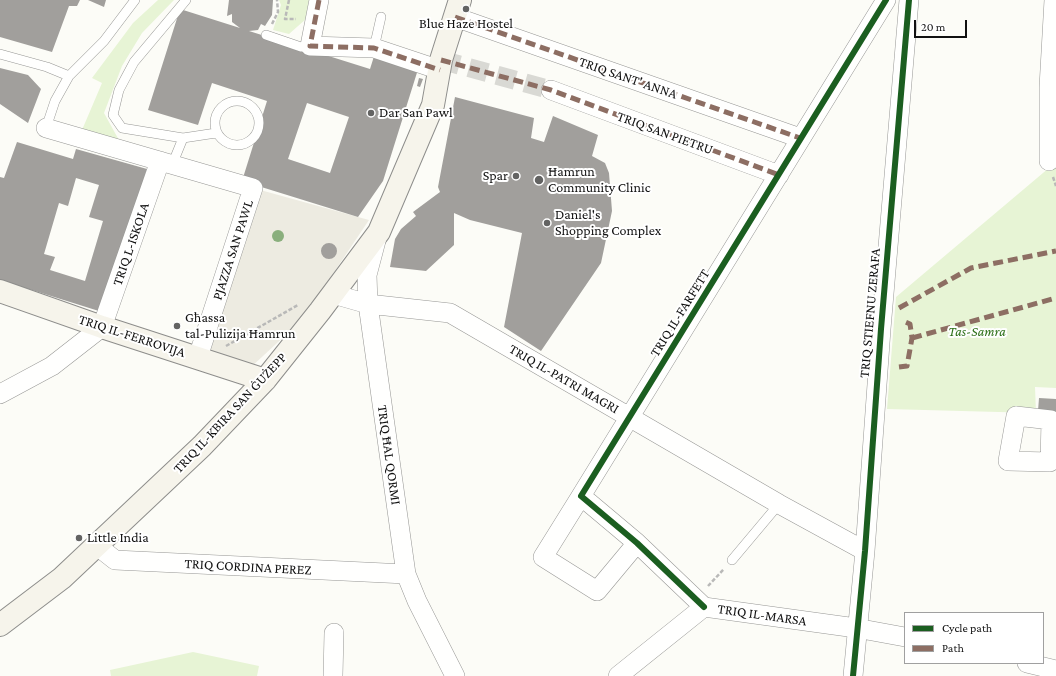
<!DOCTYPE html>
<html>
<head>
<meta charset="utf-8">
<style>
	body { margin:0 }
	#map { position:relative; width:1056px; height:676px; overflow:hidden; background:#fcfcf7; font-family:"Crimson Pro",serif }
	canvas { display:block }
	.legend { position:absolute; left:904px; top:612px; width:140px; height:52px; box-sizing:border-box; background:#fff; border:1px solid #a0a0a0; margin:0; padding:5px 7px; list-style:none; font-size:12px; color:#111 }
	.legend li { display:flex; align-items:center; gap:8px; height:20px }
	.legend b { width:20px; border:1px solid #a0a0a0 }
	.scale { position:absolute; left:914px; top:20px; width:53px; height:18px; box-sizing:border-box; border:2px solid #111; border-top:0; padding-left:5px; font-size:12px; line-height:14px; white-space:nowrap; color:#111; -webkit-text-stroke:3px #fff; paint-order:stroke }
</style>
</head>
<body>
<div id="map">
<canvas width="1056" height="676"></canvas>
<ul class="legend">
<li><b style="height:5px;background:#1b5e20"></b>Cycle path</li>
<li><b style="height:5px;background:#8d6e63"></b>Path</li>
</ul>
<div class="scale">20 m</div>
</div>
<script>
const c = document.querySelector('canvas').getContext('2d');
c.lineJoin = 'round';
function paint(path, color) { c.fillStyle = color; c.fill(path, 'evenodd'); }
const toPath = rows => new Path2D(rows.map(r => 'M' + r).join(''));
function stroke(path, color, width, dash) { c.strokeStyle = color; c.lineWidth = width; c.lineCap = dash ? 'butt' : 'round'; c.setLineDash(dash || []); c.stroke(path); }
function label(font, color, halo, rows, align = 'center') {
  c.font = font + ' "Crimson Pro",serif'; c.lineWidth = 4; c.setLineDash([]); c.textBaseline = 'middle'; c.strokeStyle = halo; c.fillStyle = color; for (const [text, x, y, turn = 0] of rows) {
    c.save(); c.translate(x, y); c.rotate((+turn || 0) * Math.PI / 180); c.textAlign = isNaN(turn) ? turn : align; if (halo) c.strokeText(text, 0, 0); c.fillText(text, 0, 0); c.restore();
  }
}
paint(toPath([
	[158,0,174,0,142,33,122,66,104,113,120,142,82,130,102,83,92,78,133,23],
	[279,0,309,0,306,19,289,34,273,30,281,5],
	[1056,162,1056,388,1035,387,1036,413,887,409,896,297],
	[193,652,259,666,257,676,111,676,110,670]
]), '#e7f4d5');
paint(toPath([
	[253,188,369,220,302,320,250,368,204,359]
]), '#edebe1');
paint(toPath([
	[0,0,80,0,77,6,69,6,52,52,0,37],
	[88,0,106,0,104,7],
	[229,0,273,0,272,15,265,26,261,24,258,30,249,31,370,69,376,50,420,63,383,181,358,217,242,181,267,101,212,83,198,125,148,110,180,9,240,28,232,22,232,14,227,16],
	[307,103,349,117,330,173,288,159],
	[0,68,28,75,41,89,28,123,0,104],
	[419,78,423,79,420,87,417,86],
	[455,97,534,118,531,138,544,142,553,116,598,135,592,156,605,163,609,173,612,211,601,263,541,351,504,327,522,233,470,220,454,213,454,245,426,271,390,267,395,239,401,229,416,216,413,212,440,192,438,187],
	[17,142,73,159,76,149,147,169,102,312,0,280,0,177,4,178],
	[76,178,99,185,89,217,103,221,85,281,50,270,55,257,44,254,59,203,68,206],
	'321 251a8 8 0 1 1 16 0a8 8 0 1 1-16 0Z',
	[1039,398,1056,399,1056,413,1038,411]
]), '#a19f9c');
stroke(toPath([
	[441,60,551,90]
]), '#d9d9d4', 19, [19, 10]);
const lane = toPath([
	[186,0,134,62,119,90,113,115,122,128,183,138,216,133],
	[266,35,301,47,310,46],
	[374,48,381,17],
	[0,54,47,67,69,76],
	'215 123a22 22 0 1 1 44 0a22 22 0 1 1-44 0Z',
	[46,128,55,101,69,76,104,41,135,0],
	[172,165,183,138],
	[732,560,779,504]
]);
const street = toPath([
	[319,0,310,46,374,48,440,70],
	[455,17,800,138],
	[551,90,779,175],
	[46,128,253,188,198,357],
	[1049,161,1049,87,1054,0],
	[377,237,367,275,368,304,406,574,417,601,455,676],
	[333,294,368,304,450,313,779,504,865,551],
	[0,394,52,366,102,327,160,161],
	[1016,416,1051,420,1050,462,1008,461,1016,416],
	[581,496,543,557,597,591,637,543],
	[96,545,115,560,406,574],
	[704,607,637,543,581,496,886,0],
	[1027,663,1056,670],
	[333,676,334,633],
	[618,676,704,607,856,628,905,637],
	[853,676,865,551,881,329,909,0]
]);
const secondary = toPath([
	[0,291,102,327,265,380],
	[0,625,62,578,202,446,265,380,320,311,379,232,433,105,441,60,460,0]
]);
stroke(lane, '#979795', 10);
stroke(street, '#979795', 20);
stroke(secondary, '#8d8d8b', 24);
stroke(toPath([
	[289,0,285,19,296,19],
	[272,24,278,12,277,0],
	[1053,177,1056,186],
	[226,346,298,305],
	[708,586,724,569]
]), '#b9b9b8', 2.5, [4, 2]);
stroke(lane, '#fffffe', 9);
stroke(street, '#fffffe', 19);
stroke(secondary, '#f6f4eb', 22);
stroke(toPath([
	[319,0,310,46,374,48,440,70],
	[455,17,800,138],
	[441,60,551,90,779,175],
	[899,308,971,268,1056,251],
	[912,338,1056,298],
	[899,367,907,366,912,338,910,324,903,321]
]), '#8d6e63', 5, [10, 5]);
stroke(toPath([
	[704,607,637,543,581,496,886,0],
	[853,676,865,551,881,329,909,0]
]), '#1b5e20', 6);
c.fillStyle = '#8aaf7d';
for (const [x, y] of [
	[278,236]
]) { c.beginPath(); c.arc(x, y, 6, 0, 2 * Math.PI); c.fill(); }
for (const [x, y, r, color] of [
	[466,9,4,"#636362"],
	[371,113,4,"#636362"],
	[516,176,4,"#636362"],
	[539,180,5,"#636362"],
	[547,223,4,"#636362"],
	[177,326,4,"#636362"],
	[79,538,4,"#636362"]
]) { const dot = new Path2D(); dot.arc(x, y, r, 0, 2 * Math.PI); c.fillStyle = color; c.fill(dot); stroke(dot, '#fff', 1.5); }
label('14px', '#111', '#fff', [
	["Blue Haze Hostel",466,24,"center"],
	["Dar San Pawl",379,113],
	["Ħamrun",548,172],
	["Community Clinic",548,188],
	["Spar",508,176,"right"],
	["Daniel's",555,215],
	["Shopping Complex",555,231],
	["Għassa",185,318],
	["tal-Pulizija Ħamrun",185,334],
	["Little India",87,538]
], 'left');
label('14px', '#111', '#fff', [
	["TRIQ SANT' ANNA",628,78,19],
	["TRIQ SAN PIETRU",665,133,20],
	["TRIQ L-ISKOLA",131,244,-71],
	["PJAZZA SAN PAWL",233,250,-72],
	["TRIQ IL-FARFETT",680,313,-58],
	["TRIQ STIEFNU ZERAFA",870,313,-85],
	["TRIQ IL-FERROVIJA",132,336,18],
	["TRIQ IL-PATRI MAGRI",564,379,30],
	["TRIQ IL-KBIRA SAN ĠUŻEPP",230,413,-47],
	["TRIQ ĦAL QORMI",389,455,82],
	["TRIQ CORDINA PEREZ",248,567,3],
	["TRIQ IL-MARSA",762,615,8]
]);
label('italic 14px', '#2d7019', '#fff', [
	["Tas-Samra",977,332]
]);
</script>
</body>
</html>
